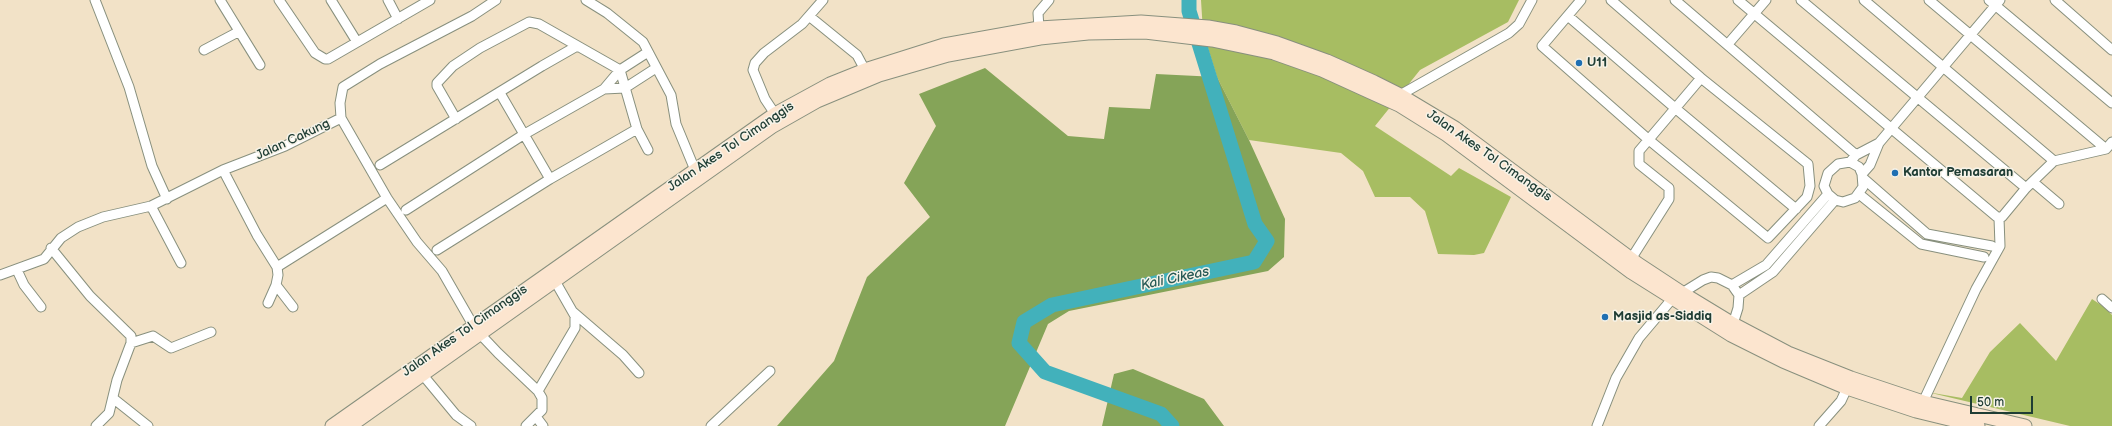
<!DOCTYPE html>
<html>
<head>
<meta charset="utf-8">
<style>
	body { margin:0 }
	#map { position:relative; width:2112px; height:426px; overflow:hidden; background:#f2e2c7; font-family:"Balsamiq Sans",sans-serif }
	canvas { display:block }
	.scale { position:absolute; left:1970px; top:396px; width:63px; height:18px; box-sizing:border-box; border:2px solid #1f3d34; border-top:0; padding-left:5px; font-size:12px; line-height:14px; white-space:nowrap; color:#1f3d34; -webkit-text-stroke:3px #f7f3e8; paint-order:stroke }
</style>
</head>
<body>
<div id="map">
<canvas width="2112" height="426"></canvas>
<div class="scale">50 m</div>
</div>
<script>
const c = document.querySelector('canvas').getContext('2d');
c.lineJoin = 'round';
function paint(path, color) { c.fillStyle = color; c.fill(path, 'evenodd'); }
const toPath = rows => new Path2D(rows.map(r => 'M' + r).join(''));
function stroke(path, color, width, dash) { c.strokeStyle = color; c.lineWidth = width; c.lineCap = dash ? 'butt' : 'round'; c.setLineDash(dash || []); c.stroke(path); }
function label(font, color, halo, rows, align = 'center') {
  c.font = font + ' "Balsamiq Sans",sans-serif'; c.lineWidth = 3; c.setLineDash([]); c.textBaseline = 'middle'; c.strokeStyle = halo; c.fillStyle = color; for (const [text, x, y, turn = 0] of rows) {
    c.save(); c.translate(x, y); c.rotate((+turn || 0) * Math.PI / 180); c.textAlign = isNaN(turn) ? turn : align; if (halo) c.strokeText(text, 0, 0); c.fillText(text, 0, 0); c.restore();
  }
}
paint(toPath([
	[1201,0,1519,0,1508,22,1420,70,1375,126,1451,176,1459,168,1511,197,1484,253,1474,255,1438,254,1425,211,1410,197,1375,197,1363,171,1341,153,1249,140,1217,77,1203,32],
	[2092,299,2104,307,2112,315,2112,426,2070,426,1927,392,1962,398,1990,352,2020,323,2056,361]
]), '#a7bd62');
paint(toPath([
	[985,68,1068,136,1104,139,1109,107,1150,109,1156,74,1217,77,1249,140,1285,219,1284,257,1268,271,1069,311,1048,324,1005,426,777,426,834,361,867,277,930,217,904,183,936,126,919,94],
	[1133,369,1204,399,1224,426,1102,426,1114,374]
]), '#85a458');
stroke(toPath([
	[1172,426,1161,414,1045,372,1019,343,1024,322,1052,305,1254,262,1267,241,1255,224,1189,11,1189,0]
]), '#42b1bb', 15);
const street = toPath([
	[95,0,129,87,152,166,167,199],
	[220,0,260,65],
	[279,0,315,53,325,59,328,59,430,0],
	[331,0,357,42],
	[388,0,398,19],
	[586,0,607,13,643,42,671,95,676,124,695,170],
	[1581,0,1542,46,1649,140,1768,238,1807,197,1810,186,1808,164,1701,78,1611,0],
	[1675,0,1856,155],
	[1738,0,1997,217,2002,217,2026,188],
	[1801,0,2026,188,2054,161,2106,149,2112,142],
	[1864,0,2054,161],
	[1929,0,2106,149],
	[1989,0,2112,103],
	[2055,0,2112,50],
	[809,16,857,55,865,70],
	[1568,16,1675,108,1796,209],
	[1039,28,1038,13,1049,0],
	[1728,44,1766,0],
	[204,50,238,32],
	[604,89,625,88,656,68],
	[500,93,550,179],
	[1400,95,1509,33,1519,24,1532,0],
	[775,114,765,99,753,70,755,63,764,53,802,24,823,0],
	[341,118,387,198,417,242,442,271,473,325],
	[456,119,437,86,437,83,453,66,480,48,529,22,539,24,620,70,637,129,648,150],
	[1850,162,1859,167,1862,174,1863,187,1855,198,1843,202,1835,200,1828,194,1824,186,1828,173,1838,164,1850,162,1856,155,1879,143],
	[380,165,542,66,577,46],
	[223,170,257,235,277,267,278,275,276,285,268,303],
	[1862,174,1870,165,1879,143,2000,0],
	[1864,179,1927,234,1992,246],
	[2033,182,2059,204],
	[1859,194,1921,244,1984,257],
	[151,206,181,263],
	[406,210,523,135,604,89,620,70,648,52],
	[51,248,90,296,131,336,131,343,117,380,109,413,96,426],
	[437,250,550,179,637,129],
	[1631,259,1669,199,1669,188,1639,164,1639,151,1701,78],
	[277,267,387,198],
	[17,270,24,285,41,307],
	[0,275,44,259,61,238,78,227,103,217,151,206,223,170,285,146,341,118,340,103,343,87,380,64,472,16,496,0],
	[276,285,293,307],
	[1732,285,1766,265,1828,194],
	[1682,293,1703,280,1711,277,1718,278,1732,285,1739,295,1738,308,1733,324],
	[1739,295,1773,272,1835,200],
	[2102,299,2112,308],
	[573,312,623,355,639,373],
	[480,334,498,353,538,391,542,398,542,410,526,426],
	[131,343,153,336,171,348,211,332],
	[422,374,456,415,471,426],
	[538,391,575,328,575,316,555,281],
	[114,399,148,426],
	[1923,402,1976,289,2000,246,1999,218],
	[537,418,543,426],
	[711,426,770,371],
	[1597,426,1616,378,1639,338,1672,299],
	[1819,426,1841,401,1847,388]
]);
const secondary = toPath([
	[332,426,775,114,830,84,865,70,944,45,1039,28,1141,22,1208,27,1236,32,1277,43,1327,61,1374,82,1400,95,1455,128,1638,264,1682,293,1733,324,1788,353,1851,378,1923,402,2025,426],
	[350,426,773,126,817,101,879,75,948,55,1040,38,1088,33,1145,32,1212,40,1274,53,1322,70,1368,91,1399,105,1447,135,1631,272,1731,335,1783,361,1847,388,1916,411,1978,426]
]);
stroke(street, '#88907e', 11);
stroke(secondary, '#88907e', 15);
stroke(street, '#fff', 9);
stroke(secondary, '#fce5cf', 13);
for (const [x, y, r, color] of [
	[1579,63,4,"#1f6fb2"],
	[1895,173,4,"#1f6fb2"],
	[1605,317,4,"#1f6fb2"]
]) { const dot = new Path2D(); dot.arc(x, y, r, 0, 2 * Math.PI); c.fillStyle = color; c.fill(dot); stroke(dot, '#f7f3e8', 1.5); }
label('bold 13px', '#1f3d34', '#f7f3e8', [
	["U11",1587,63],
	["Kantor Pemasaran",1903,173],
	["Masjid as-Siddiq",1613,317]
], 'left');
label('13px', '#1f3d34', '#f7f3e8', [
	["Jalan Cakung",293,140,-25],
	["Jalan Akes Tol Cimanggis",731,147,-34],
	["Jalan Akes Tol Cimanggis",1489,156,35],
	["Jalan Akes Tol Cimanggis",465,331,-35]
]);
label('italic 14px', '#285a56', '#f7f3e8', [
	["Kali Cikeas",1175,279,-12]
]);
</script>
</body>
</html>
